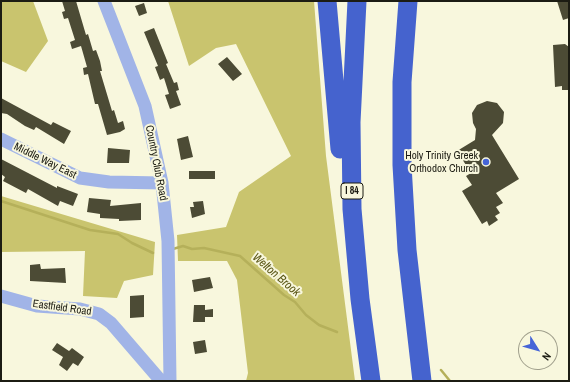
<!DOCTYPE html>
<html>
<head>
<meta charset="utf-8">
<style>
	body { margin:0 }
	#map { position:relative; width:570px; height:382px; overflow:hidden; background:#f8f7dd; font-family:"Archivo Narrow",sans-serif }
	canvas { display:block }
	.frame { position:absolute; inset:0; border:2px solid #1c1c13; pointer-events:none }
	.north { position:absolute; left:518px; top:330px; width:40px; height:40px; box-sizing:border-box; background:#f8f7dd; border:1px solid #a09f8c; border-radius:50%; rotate:127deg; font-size:11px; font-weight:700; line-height:16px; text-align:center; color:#1c1c13 }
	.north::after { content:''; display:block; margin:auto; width:14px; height:18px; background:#4564d7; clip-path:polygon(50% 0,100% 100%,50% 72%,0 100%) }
</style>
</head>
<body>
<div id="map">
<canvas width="570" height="382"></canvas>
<div class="frame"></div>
<div class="north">N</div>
</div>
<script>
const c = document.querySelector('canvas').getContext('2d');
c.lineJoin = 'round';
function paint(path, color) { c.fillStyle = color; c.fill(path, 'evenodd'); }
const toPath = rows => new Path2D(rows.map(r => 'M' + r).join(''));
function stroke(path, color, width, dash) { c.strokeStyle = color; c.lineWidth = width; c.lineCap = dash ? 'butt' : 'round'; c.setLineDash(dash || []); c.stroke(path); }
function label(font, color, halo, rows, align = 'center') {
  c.font = font + ' "Archivo Narrow",sans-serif'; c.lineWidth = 4; c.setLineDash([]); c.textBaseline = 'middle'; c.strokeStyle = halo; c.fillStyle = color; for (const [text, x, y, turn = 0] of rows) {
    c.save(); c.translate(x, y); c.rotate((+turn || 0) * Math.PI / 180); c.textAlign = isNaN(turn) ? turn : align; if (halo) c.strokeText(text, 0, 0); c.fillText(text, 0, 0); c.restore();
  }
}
paint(toPath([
	[1,1,33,1,48,41,26,72,1,61],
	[168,1,314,1,326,156,355,381,246,381,248,373,237,280,227,261,178,261,177,235,226,227,239,192,291,156,236,44,216,48,189,66],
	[1,196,155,242,153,275,124,281,117,298,83,296,85,251,1,252]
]), '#c9c46e');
stroke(toPath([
	[1,201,90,230,118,234,132,243,153,253],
	[173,249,183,246,192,249,204,248,240,256,284,295,295,302,306,315,319,325,337,332],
	[441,370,450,381]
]), '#b5b05a', 2.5);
paint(toPath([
	[62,1,76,1,86,35,88,34,93,51,96,50,100,61,102,71,100,71,112,111,114,110,118,123,123,121,125,129,120,132,107,135,98,104,95,104,88,74,84,75,83,68,87,67,81,46,72,49,70,42,75,40,68,18,64,19,62,12,65,11],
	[557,1,569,1,569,18,563,20],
	[144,3,147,13,139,16,135,6],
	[154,28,168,63,166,64,174,83,177,82,179,90,176,91,181,105,170,109,165,95,169,94,164,78,160,80,155,67,158,66,144,32],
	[565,44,569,47,569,90,562,90,562,86,555,87,553,45],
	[227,57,242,74,233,81,218,64],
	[1,98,51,125,53,122,71,131,64,144,36,127,34,130,25,126,7,114,1,113],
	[487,101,497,103,504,112,503,123,492,135,519,179,496,193,503,203,496,207,500,213,495,216,498,220,489,226,487,221,482,224,462,191,472,185,466,176,471,173,457,151,475,140,476,129,473,123,472,113,477,105],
	[188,136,193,157,181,160,177,139],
	[108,148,130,150,129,163,107,163],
	[1,159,57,188,57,186,78,194,73,206,60,201,58,206,28,189,26,193,3,181,5,177,1,174],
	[189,171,215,171,215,179,189,179],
	[89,198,111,200,110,206,141,203,141,220,119,221,119,219,100,218,100,214,87,212],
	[203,201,205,214,192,218,190,207,194,207,193,202],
	[40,264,41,269,65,268,66,283,30,281,30,265],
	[210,277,213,288,194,292,192,280],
	[144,295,144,317,130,318,130,296],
	[194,305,205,305,205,310,213,309,213,317,205,317,205,322,193,322],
	[205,340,207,352,195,354,193,342],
	[57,343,69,351,72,348,84,357,78,366,73,363,67,371,59,365,63,357,52,350]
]), '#4c4b35');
stroke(toPath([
	[104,1,145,106,162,183,168,241,170,381],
	[1,139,80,178,109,182,162,183],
	[1,296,37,306,80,309,99,314,111,323,161,381]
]), '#a1b4e7', 13);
stroke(toPath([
	[327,1,340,149],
	[357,1,351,122,352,209,360,299,371,381],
	[408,1,402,82,402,165,407,250,422,381]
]), '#4563ce', 19);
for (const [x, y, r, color] of [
	[486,162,4,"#4564d7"]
]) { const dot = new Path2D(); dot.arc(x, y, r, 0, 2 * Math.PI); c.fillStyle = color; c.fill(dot); stroke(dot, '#f8f7dd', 1.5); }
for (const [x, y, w] of [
	[352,191,22]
]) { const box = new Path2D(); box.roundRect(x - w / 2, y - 8, w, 16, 3); c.fillStyle = '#f8f7dd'; c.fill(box); stroke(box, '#1c1c13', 1); }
label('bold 10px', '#1c1c13', null, [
	["I 84",352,191]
]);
label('11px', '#1c1c13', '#f8f7dd', [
	["Holy Trinity Greek",478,156],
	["Orthodox Church",478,169]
], 'right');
label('11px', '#1c1c13', '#f8f7dd', [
	["Middle Way East",45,161,26],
	["Country Club Road",156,163,79],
	["Eastfield Road",62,308,8]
]);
label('italic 12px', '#595515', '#f8f7dd', [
	["Welton Brook",276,275,41]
]);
</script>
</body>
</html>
